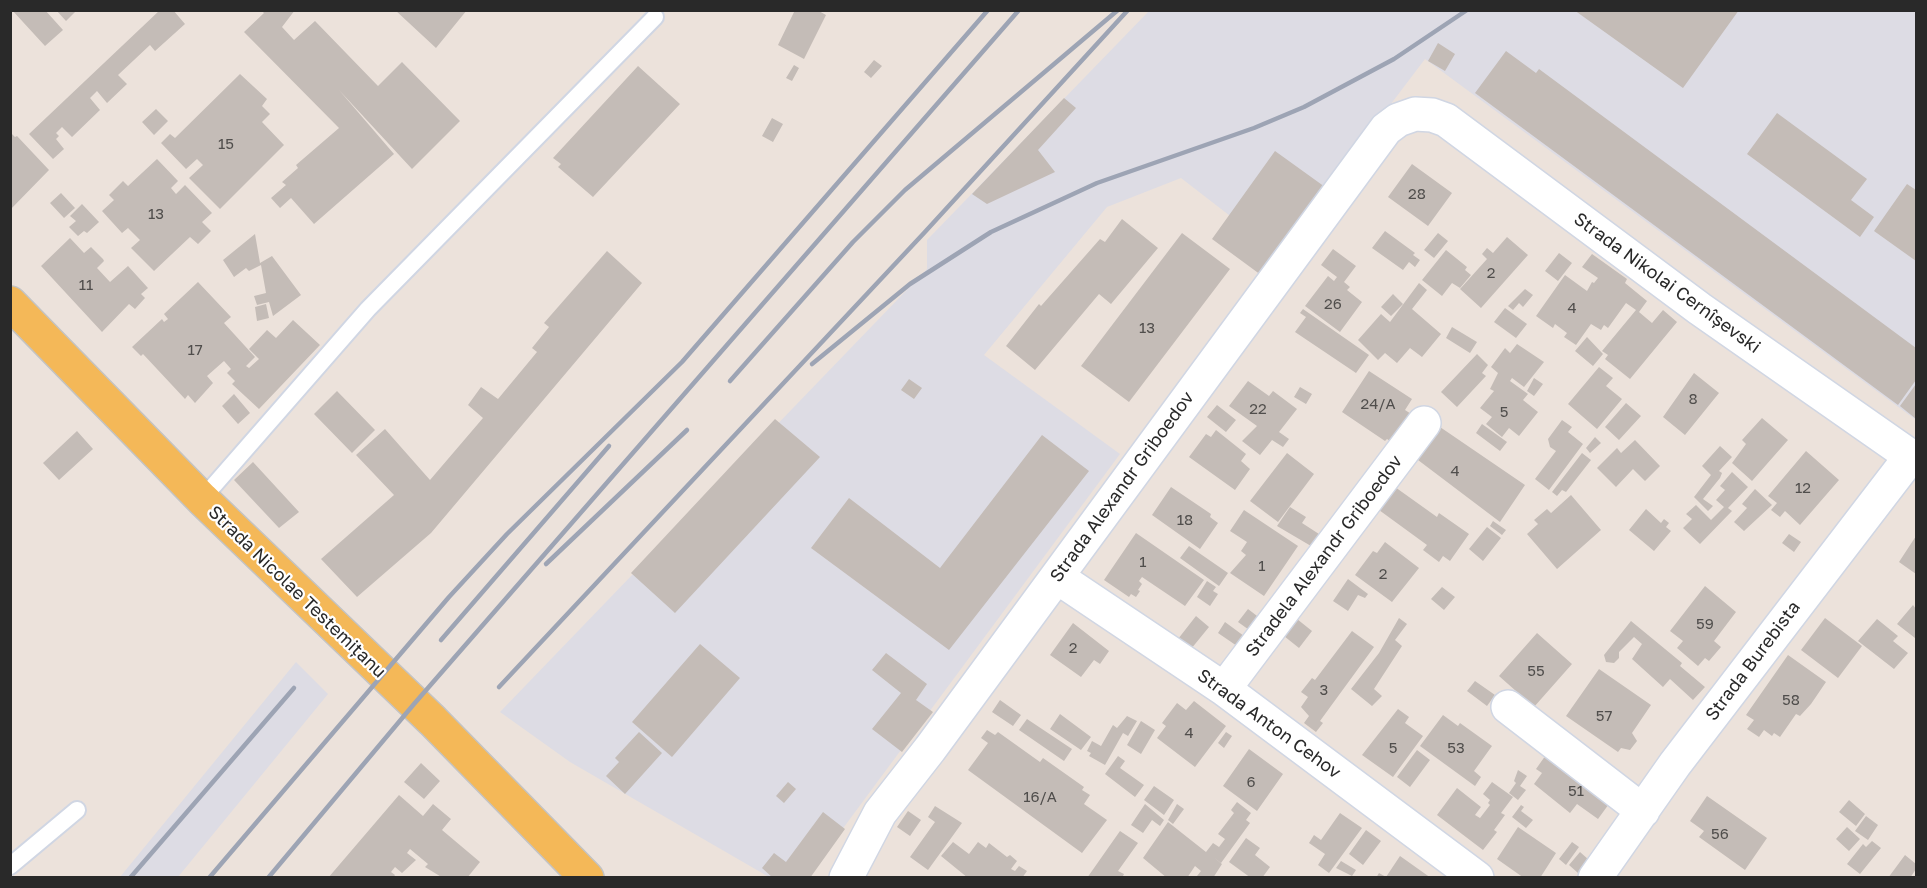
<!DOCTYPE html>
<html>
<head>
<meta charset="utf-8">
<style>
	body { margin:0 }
	#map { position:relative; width:1927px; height:888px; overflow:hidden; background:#ece2db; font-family:"Golos Text",sans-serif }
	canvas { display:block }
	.frame { position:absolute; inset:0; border:12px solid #292929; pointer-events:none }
</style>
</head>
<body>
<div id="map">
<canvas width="1927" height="888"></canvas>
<div class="frame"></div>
</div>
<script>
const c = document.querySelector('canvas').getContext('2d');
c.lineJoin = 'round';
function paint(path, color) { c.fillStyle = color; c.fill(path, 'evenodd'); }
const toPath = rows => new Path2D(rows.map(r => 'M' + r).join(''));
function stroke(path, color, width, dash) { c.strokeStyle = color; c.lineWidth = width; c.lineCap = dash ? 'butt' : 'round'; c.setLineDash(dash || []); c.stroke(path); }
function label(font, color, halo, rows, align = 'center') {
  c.font = font + ' "Golos Text",sans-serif'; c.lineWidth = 4.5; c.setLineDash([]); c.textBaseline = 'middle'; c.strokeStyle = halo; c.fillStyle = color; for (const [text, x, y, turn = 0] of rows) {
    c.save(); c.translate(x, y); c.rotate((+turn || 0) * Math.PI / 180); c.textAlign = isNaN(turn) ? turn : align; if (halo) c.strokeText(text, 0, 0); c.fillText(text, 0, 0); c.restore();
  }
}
paint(toPath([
	[1149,11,1916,11,1916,420,1425,59,1278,253,1181,178,1107,207,984,355,1120,454,807,877,769,877,570,762,500,712,927,269,927,240],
	[296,662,328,694,178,877,120,877]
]), '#dddce4');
paint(toPath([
	[12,10,45,10,63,30,45,46],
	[56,10,77,10,66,21],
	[160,10,173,10,185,24,155,51,150,45,118,75,127,84,107,103,97,91,90,98,100,110,72,137,62,127,56,133,59,136,56,139,64,149,53,159,29,134],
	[261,10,295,10,282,27,294,40,315,21,378,86,402,62,460,121,412,169,339,90,394,154,314,224,291,198,280,208,271,198,286,185,282,182,298,168,296,165,339,128,244,32,264,13],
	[395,10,467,10,436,48],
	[795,10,817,10,826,15,804,59,778,45],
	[1574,10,1739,10,1683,88],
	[1438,43,1455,54,1445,71,1428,61],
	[1506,51,1536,73,1539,69,1916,348,1916,380,1898,405,1475,93],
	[874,60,882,66,871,78,864,72],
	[794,65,799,68,792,81,786,78],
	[638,66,680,104,593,197,558,167,561,164,553,158],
	[240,74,267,99,262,106,270,114,262,122,284,145,220,209,189,178,203,165,197,159,186,169,161,143,170,134,175,138],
	[1064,98,1076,108,1038,150,1055,172,987,204,972,194],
	[156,109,168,121,154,135,142,122],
	[1777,113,1867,179,1851,200,1874,217,1860,237,1747,154],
	[772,118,783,124,773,142,762,136],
	[10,132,15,137,17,136,49,170,10,210],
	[1275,151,1325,187,1261,275,1212,239],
	[157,159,178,181,171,188,176,194,185,185,212,213,202,222,211,231,198,244,190,237,154,271,131,248,140,240,128,228,122,233,102,211,114,200,109,195,123,181,128,186],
	[1412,164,1452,193,1428,226,1388,197],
	[1907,184,1916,190,1916,261,1874,231],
	[61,193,75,208,64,218,50,203],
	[82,204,99,222,87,233,84,231,78,236,69,227,76,221,70,216],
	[1122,219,1158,248,1111,304,1099,294,1035,370,1006,346,1039,304,1041,306,1100,239,1105,242],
	[1385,231,1415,253,1413,255,1420,260,1415,267,1409,262,1403,270,1372,248],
	[1182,233,1230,269,1129,402,1081,366],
	[1438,233,1448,241,1434,258,1424,250],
	[255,234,260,263,272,256,301,295,273,316,269,302,257,305,254,296,266,293,261,265,249,271,246,268,234,277,223,260],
	[1507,237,1528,255,1481,308,1460,289,1487,259,1482,254,1487,248,1493,253],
	[70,238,84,253,91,247,103,259,104,261,97,268,110,282,128,266,148,288,141,294,145,298,135,309,129,304,102,332,41,266],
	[1333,249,1356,266,1344,282,1350,287,1347,290,1362,302,1340,332,1305,306,1328,276,1334,281,1337,277,1321,265],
	[1446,250,1467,267,1465,270,1471,275,1460,288,1452,283,1442,296,1422,280],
	[607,251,642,283,431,533,357,597,321,559,394,495,356,455,385,429,430,480,483,418,468,405,481,387,498,399,537,352,532,348,549,327,544,323],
	[1559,253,1572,263,1558,281,1545,271],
	[1592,254,1627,279,1625,283,1647,301,1639,312,1652,323,1663,310,1677,322,1630,379,1605,359,1608,355,1602,351,1636,310,1626,303,1608,328,1604,325,1601,330,1591,324,1576,345,1564,337,1567,333,1555,324,1553,328,1536,316,1565,275,1587,291,1592,282,1594,283,1598,278,1582,267],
	[198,282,231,317,224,323,255,357,246,366,249,368,259,359,249,349,267,330,276,338,293,320,320,345,259,409,232,384,235,381,227,373,231,369,224,361,207,376,213,383,195,403,188,395,185,399,143,354,141,356,132,347,162,319,164,322,168,319,164,314],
	[1419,283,1427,290,1412,309,1441,334,1422,357,1410,348,1397,363,1385,353,1378,360,1358,340,1381,314,1390,322],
	[1525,289,1533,295,1523,307,1519,303,1513,310,1508,306],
	[1393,294,1403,304,1391,316,1381,307],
	[266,304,269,318,257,321,255,307],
	[1505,308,1527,324,1516,338,1494,322],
	[1303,309,1369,355,1356,373,1295,332,1306,317,1300,313],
	[1452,327,1477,342,1470,353,1446,338],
	[1587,337,1603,354,1593,366,1575,351],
	[1517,344,1544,362,1524,387,1512,378,1510,381,1528,394,1523,400,1538,412,1519,436,1509,428,1502,437,1486,424,1492,417,1480,408,1494,391,1490,389,1498,373,1491,367,1505,348,1510,353],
	[1477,354,1488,365,1482,373,1486,376,1457,407,1441,392],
	[1599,367,1613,378,1606,386,1622,399,1597,429,1568,404],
	[1369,371,1412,399,1405,410,1422,421,1401,448,1387,439,1385,441,1342,412],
	[1694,373,1719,393,1685,435,1663,417],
	[1534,378,1543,384,1534,396,1527,391],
	[909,379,922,388,914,399,901,390],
	[1248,381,1269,396,1273,391,1297,409,1279,432,1289,439,1283,447,1272,440,1260,455,1242,441,1257,426,1229,406],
	[1916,384,1916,419,1900,406],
	[1300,387,1312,394,1306,404,1294,397],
	[337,391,375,430,352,453,314,414],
	[234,394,250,413,238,424,222,406],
	[1626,403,1641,416,1619,440,1605,427],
	[1217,405,1236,420,1226,432,1207,417],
	[1762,418,1788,440,1752,481,1732,463,1746,444,1742,440],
	[775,419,820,457,675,613,631,573],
	[1562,420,1572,427,1568,432,1583,444,1549,490,1535,479,1556,451,1550,447,1548,439],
	[1482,424,1507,442,1500,451,1476,433],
	[1440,427,1525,485,1500,522,1418,460],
	[1216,430,1246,454,1241,461,1250,469,1235,490,1189,457,1206,434,1211,437],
	[77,431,93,449,59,480,43,463],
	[1042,435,1089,471,949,650,811,548,849,498,940,568],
	[1595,437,1601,443,1590,453,1586,448],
	[1635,440,1660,466,1645,481,1633,469,1616,487,1597,468,1617,448,1621,453],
	[1720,446,1732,457,1719,471,1722,473,1720,478,1703,499,1713,506,1708,511,1694,497,1711,475,1702,466],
	[1806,451,1839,480,1800,525,1785,511,1780,517,1771,510,1777,503,1768,496],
	[1287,453,1314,474,1278,522,1250,501],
	[1582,453,1591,460,1566,492,1562,490,1557,496,1552,492],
	[253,462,299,512,279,528,234,480],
	[1732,472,1748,487,1728,508,1732,511,1700,544,1683,528,1692,519,1686,514,1696,505,1711,520,1724,507,1716,500,1725,490,1720,486],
	[1171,487,1211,514,1210,517,1218,523,1200,549,1152,515],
	[1395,487,1437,517,1439,513,1469,534,1450,561,1443,556,1439,562,1423,550,1427,545,1379,510],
	[1755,489,1772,505,1744,531,1734,522,1747,508,1742,504],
	[1571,495,1601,530,1557,569,1527,534,1538,524,1534,520,1547,509,1551,513],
	[1290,507,1306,517,1302,523,1319,534,1311,546,1277,526],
	[1646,509,1661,523,1664,519,1669,523,1666,527,1671,531,1654,551,1629,530],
	[1244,510,1298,546,1264,596,1230,573,1246,555,1241,551,1247,542,1230,531],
	[1493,521,1506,530,1502,535,1490,526],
	[1487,527,1501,538,1483,561,1469,549],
	[1136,533,1204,580,1185,606,1142,577,1139,581,1142,584,1138,590,1140,591,1136,597,1131,594,1129,597,1104,580],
	[1789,534,1801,542,1794,552,1782,543],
	[1916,536,1916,574,1899,562],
	[1385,542,1419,568,1392,602,1355,575,1373,551,1377,553],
	[1189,546,1228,573,1219,586,1180,558],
	[1348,579,1368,594,1365,598,1358,595,1348,611,1333,601],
	[1207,581,1216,587,1213,591,1218,594,1210,606,1197,597],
	[1705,586,1736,612,1714,641,1721,647,1709,661,1705,658,1698,666,1677,648,1683,641,1670,631],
	[1442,587,1455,597,1444,610,1431,599],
	[1913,605,1916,609,1915,638,1897,624],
	[1248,609,1261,619,1252,632,1238,622],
	[1292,615,1312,631,1299,648,1279,632],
	[1196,616,1209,627,1191,649,1178,639],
	[1399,618,1407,624,1395,640,1402,646,1374,689,1382,696,1372,706,1351,689,1379,653],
	[1825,618,1862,646,1838,678,1801,650],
	[1877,619,1898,636,1893,641,1908,653,1894,669,1858,641],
	[1631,621,1682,663,1680,666,1705,687,1693,700,1670,679,1663,687,1632,659,1642,644,1634,637,1619,652,1619,658,1614,663,1606,662,1604,655],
	[1225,622,1244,636,1237,646,1218,633],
	[1073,623,1109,651,1100,664,1094,660,1081,677,1050,655],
	[1352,631,1374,647,1320,721,1323,723,1316,732,1304,723,1309,716,1301,707,1308,697,1301,692,1312,678,1315,680],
	[1537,633,1572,664,1534,707,1499,676],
	[700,644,740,678,672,757,632,722],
	[886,653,927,684,916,700,933,712,902,752,872,729,901,693,872,670],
	[1788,655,1826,682,1811,704,1800,716,1796,714,1780,737,1774,733,1772,736,1764,730,1759,737,1747,729,1754,720,1746,715],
	[1599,669,1651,705,1632,733,1637,741,1630,750,1621,748,1618,752,1566,716],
	[1475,681,1495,695,1487,706,1467,691],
	[1000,700,1021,715,1013,726,992,712],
	[1194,701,1226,726,1195,767,1157,738,1166,726,1162,723,1177,703,1186,710],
	[1398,709,1409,717,1405,723,1423,736,1393,777,1362,755],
	[1060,714,1091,737,1081,750,1050,729],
	[1443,715,1458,726,1460,723,1492,746,1474,771,1481,777,1475,786,1420,746],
	[1127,716,1137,721,1128,736,1123,733,1105,765,1089,756,1091,753,1087,751,1092,741,1101,746,1113,725,1117,728],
	[1027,719,1072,749,1064,761,1019,730],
	[1141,721,1155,730,1141,754,1127,745],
	[987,730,995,735,998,732,1040,762,1043,758,1084,787,1082,790,1090,795,1084,804,1107,820,1082,853,968,770,988,743,981,738],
	[639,732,662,753,625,794,606,776,619,762,615,758],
	[1226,732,1232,736,1224,748,1218,743],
	[1249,749,1283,774,1257,811,1223,786],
	[1417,750,1430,760,1410,787,1397,777],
	[1548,752,1614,797,1598,819,1577,804,1570,813,1534,784,1542,773,1536,769],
	[1118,756,1125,761,1120,768,1144,785,1135,797,1105,774],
	[421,763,440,781,424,799,404,782],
	[1518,770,1527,776,1520,786,1526,790,1518,800,1509,793,1516,783,1514,781],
	[788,782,796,789,784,803,776,796],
	[1492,782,1513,797,1501,813,1505,815,1494,830,1497,832,1483,850,1437,815,1457,788,1481,807,1475,815,1480,818,1490,805,1488,803,1490,800,1483,794],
	[1154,786,1174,800,1164,815,1144,800],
	[399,795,423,816,433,804,451,819,442,830,480,862,467,878,443,878,425,867,428,864,410,849,407,853,416,860,402,873,395,867,391,872,395,875,393,878,328,878],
	[1707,796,1767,838,1745,870,1699,837,1704,831,1690,821],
	[1849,800,1865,814,1856,826,1839,812],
	[1237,802,1251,813,1246,820,1250,823,1221,863,1213,857,1222,864,1213,878,1200,878,1197,876,1201,871,1195,866,1187,878,1167,878,1143,858,1168,822,1206,852,1213,843,1219,847,1225,839,1218,834,1234,813,1231,810],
	[1145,804,1164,820,1160,826,1152,820,1143,833,1131,825],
	[1177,804,1184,809,1173,824,1168,820],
	[1521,805,1524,807,1521,811,1533,820,1526,828,1512,817],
	[935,806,962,823,928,870,910,857,935,822,928,817],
	[908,811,921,820,910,836,897,827],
	[823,812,845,829,810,878,773,878,762,868,774,853,786,862],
	[1340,813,1362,828,1329,873,1318,865,1325,854,1309,843,1314,835,1321,840],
	[1866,816,1878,825,1868,840,1855,831],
	[1518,827,1556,853,1540,878,1524,878,1497,859],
	[1847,827,1860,839,1849,851,1836,839],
	[1366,830,1381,841,1363,865,1349,854],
	[1120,831,1138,843,1118,871,1124,874,1122,878,1087,878],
	[1246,838,1260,848,1255,855,1270,867,1262,878,1251,878,1229,862],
	[1872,841,1881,848,1860,874,1847,864,1863,844,1866,847],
	[953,842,969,854,978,842,986,848,989,843,1007,857,1010,855,1017,861,1011,869,1015,871,1019,866,1027,871,1022,878,968,878,941,856],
	[1572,842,1579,847,1566,865,1559,859],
	[1580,852,1589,860,1578,873,1569,865],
	[1905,855,1916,864,1916,869,1910,878,1888,878],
	[1400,856,1431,878,1376,878,1379,873,1386,877],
	[1341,861,1356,870,1352,876,1336,868]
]), '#c4bcb7');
const lane = toPath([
	[202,499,368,309,655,17],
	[10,866,77,810]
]);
const street = toPath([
	[1057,577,1224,689,1477,878],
	[1224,689,1424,423],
	[1508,707,1643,811],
	[846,878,880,813,930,749,1386,129,1398,120,1415,114,1432,115,1446,120,1700,309,1916,460],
	[1595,878,1675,764,1911,456]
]);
const primary = toPath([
	[10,303,202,499,433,721,587,878]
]);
stroke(lane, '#d0d6e3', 20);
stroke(street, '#d0d6e3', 36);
stroke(primary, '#c3c3c3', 36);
stroke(lane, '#fff', 16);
stroke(street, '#fff', 33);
stroke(primary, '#f4b858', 33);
stroke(toPath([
	[812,364,910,284,991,232,1097,183,1254,128,1304,107,1394,59,1467,10],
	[730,381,853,242,905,190,1118,10],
	[546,564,687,430],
	[441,640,609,446],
	[499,687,924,233,1128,10],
	[130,878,294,688],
	[209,878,449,597,507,534,682,362,988,10],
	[268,878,414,704,1019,10]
]), '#9da4b4', 4.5);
label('15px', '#504e4c', null, [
	["15",226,144],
	["28",1417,194],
	["13",156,214],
	["2",1491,273],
	["11",86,285],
	["26",1333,304],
	["4",1572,308],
	["13",1147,328],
	["17",195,350],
	["8",1693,399],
	["24/A",1378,404],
	["22",1258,409],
	["5",1504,412],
	["4",1455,471],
	["12",1803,488],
	["18",1185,520],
	["1",1143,562],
	["1",1262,566],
	["2",1383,574],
	["59",1705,624],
	["2",1073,648],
	["55",1536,671],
	["3",1324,690],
	["58",1791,700],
	["57",1604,716],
	["4",1189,733],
	["5",1393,748],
	["53",1456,748],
	["6",1251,782],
	["51",1576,791],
	["16/A",1040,797],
	["56",1720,834]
]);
label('18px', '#292929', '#fff', [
	["Strada Nikolai Cernîșevski",1667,283,36],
	["Strada Alexandr Griboedov",1122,487,-54],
	["Stradela Alexandr Griboedov",1324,556,-53],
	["Strada Nicolae Testemițanu",297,592,44],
	["Strada Burebista",1753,661,-53],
	["Strada Anton Cehov",1269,724,36]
]);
</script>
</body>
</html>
